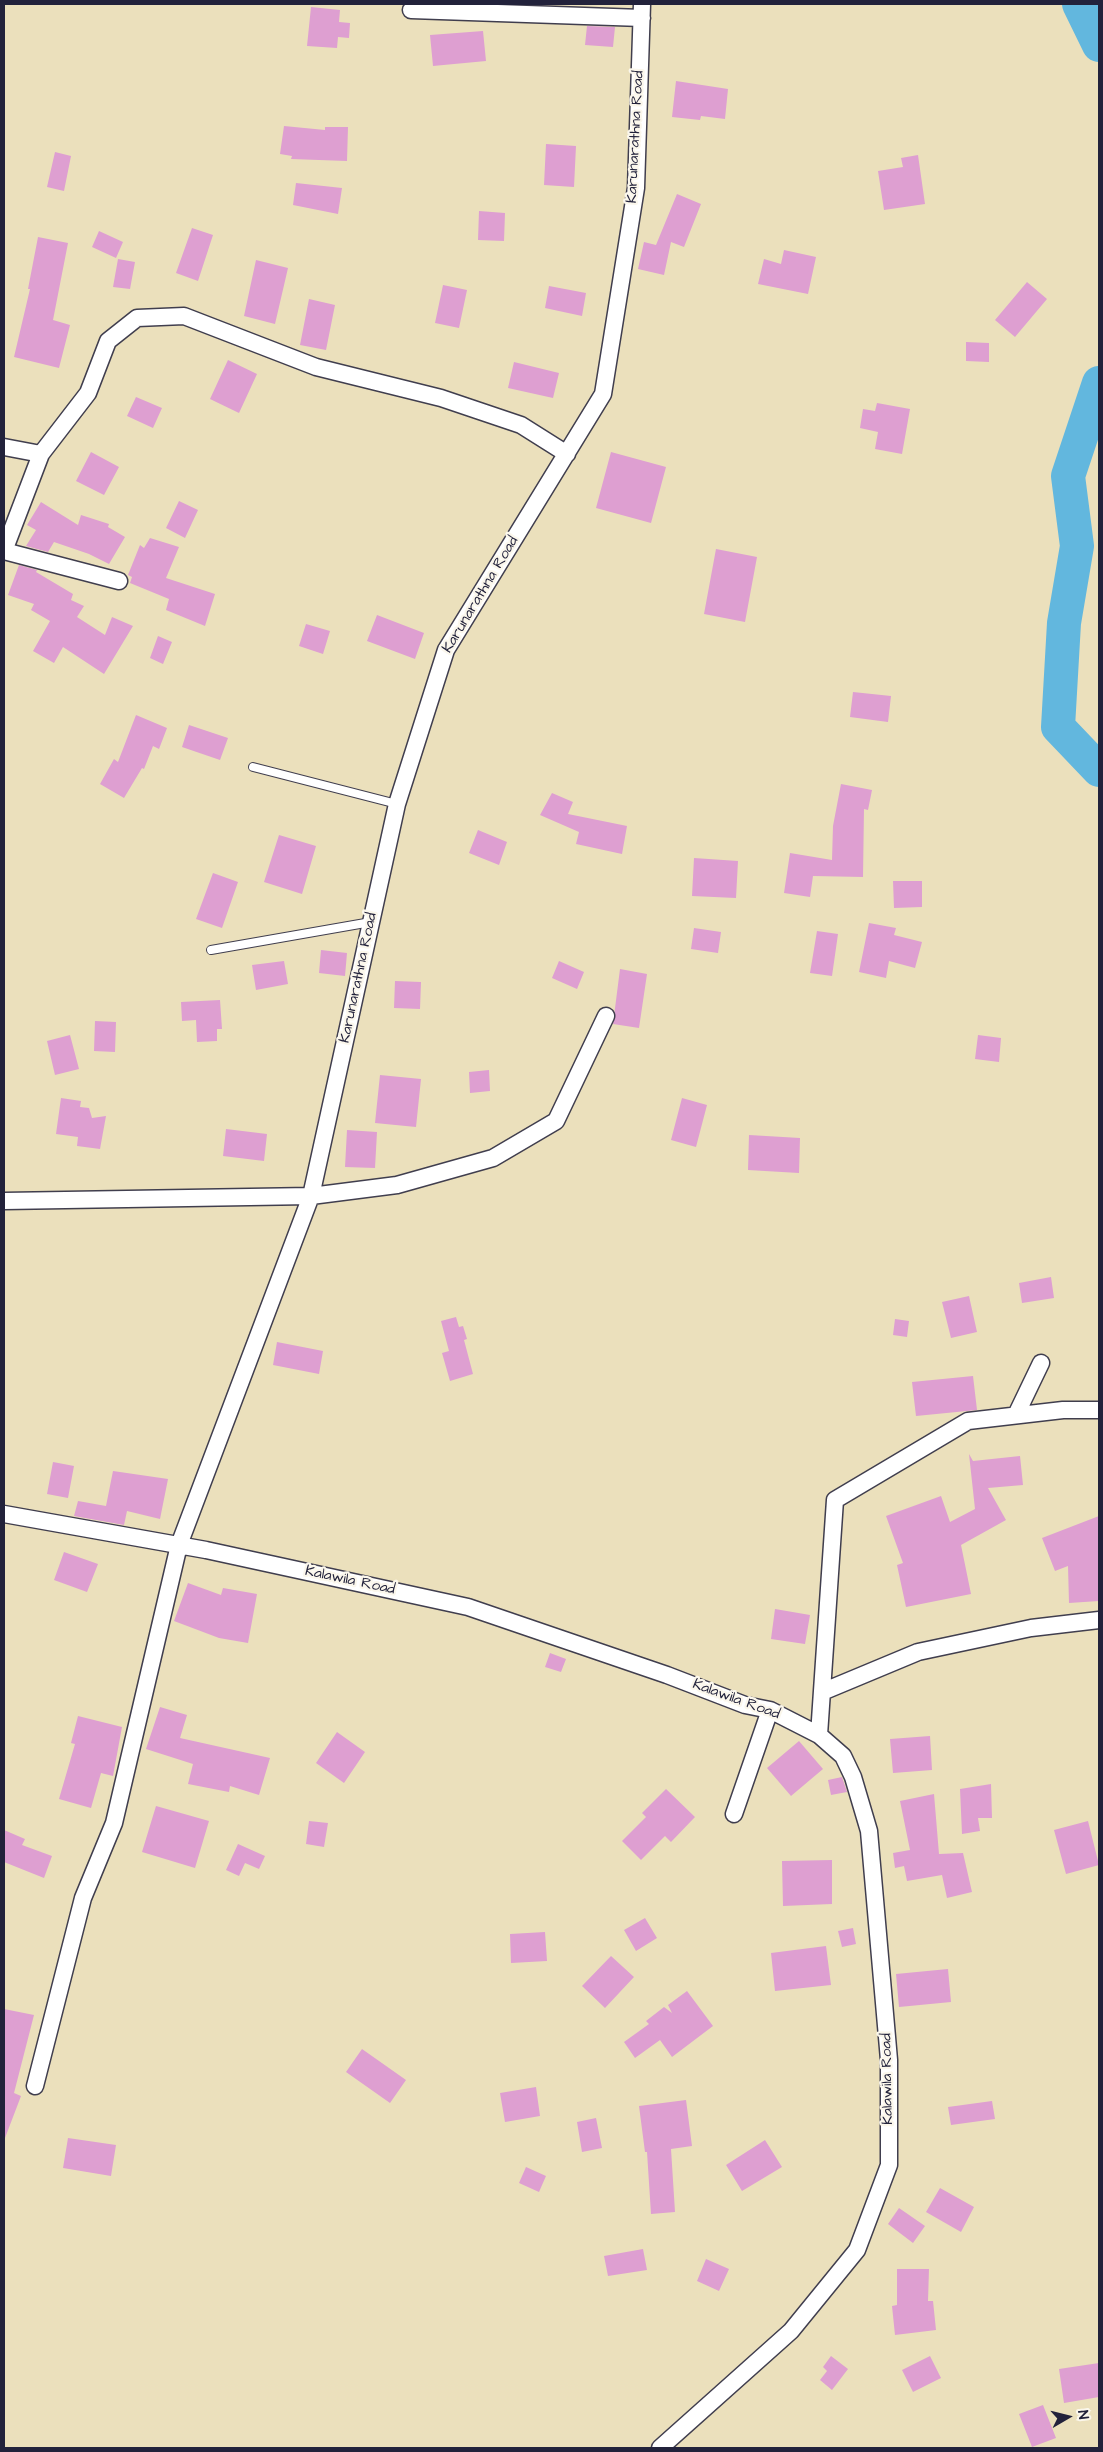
<!DOCTYPE html>
<html>
<head>
<meta charset="utf-8">
<style>
	body { margin:0 }
	#map { position:relative; width:1103px; height:2452px; overflow:hidden; background:#ebe0bc; font-family:"Architects Daughter",sans-serif }
	canvas { display:block }
	.frame { position:absolute; inset:0; border:5px solid #22223b; pointer-events:none }
	.north { position:absolute; left:1043px; top:2392px; width:50px; height:50px; -webkit-text-stroke:4px #fbf7ec; paint-order:stroke; rotate:82deg; font-size:14px; font-weight:700; line-height:20px; text-align:center; color:#22223b }
	.north::after { content:''; display:block; margin:auto; width:18px; height:22px; background:#22223b; clip-path:polygon(50% 0,100% 100%,50% 72%,0 100%) }
</style>
</head>
<body>
<div id="map">
<canvas width="1103" height="2452"></canvas>
<div class="frame"></div>
<div class="north">N</div>
</div>
<script>
const c = document.querySelector('canvas').getContext('2d');
c.lineJoin = 'round';
const toPath = rows => new Path2D(rows.map(r => 'M' + r).join(''));
function stroke(path, color, width, dash) { c.strokeStyle = color; c.lineWidth = width; c.lineCap = dash ? 'butt' : 'round'; c.setLineDash(dash || []); c.stroke(path); }
function paint(path, color) { c.fillStyle = color; c.fill(path, 'evenodd'); }
function label(font, color, halo, rows, align = 'center') {
  c.font = font + ' "Architects Daughter",sans-serif'; c.lineWidth = 4.5; c.setLineDash([]); c.textBaseline = 'middle'; c.strokeStyle = halo; c.fillStyle = color; for (const [text, x, y, turn = 0] of rows) {
    c.save(); c.translate(x, y); c.rotate((+turn || 0) * Math.PI / 180); c.textAlign = isNaN(turn) ? turn : align; if (halo) c.strokeText(text, 0, 0); c.fillText(text, 0, 0); c.restore();
  }
}
stroke(toPath([
	[1079,4,1099,45],
	[1099,383,1068,476,1077,546,1064,623,1058,727,1099,770]
]), '#62b7de', 34);
paint(toPath([
	[311,7,340,10,339,22,350,23,349,38,338,37,337,48,307,46],
	[587,26,615,27,613,47,585,45],
	[483,31,486,61,433,66,430,35],
	[676,81,728,89,725,119,701,116,700,120,672,117],
	[284,126,325,130,325,127,348,127,347,161,291,159,292,156,280,154],
	[546,144,576,146,574,187,544,185],
	[55,152,71,156,64,191,47,187],
	[918,155,925,204,884,210,878,171,903,167,901,158],
	[296,183,342,188,338,214,293,205],
	[677,194,701,204,684,247,671,242,664,275,638,269,644,242,656,245],
	[479,211,505,213,504,241,478,240],
	[192,228,213,235,198,281,176,273],
	[99,231,123,242,116,258,92,247],
	[38,237,68,243,53,320,70,325,59,368,14,357,30,289,28,289],
	[784,250,816,257,808,294,758,284,764,259,781,264],
	[118,259,135,262,130,289,113,287],
	[256,260,288,268,275,324,244,316],
	[1027,282,1047,299,1015,337,995,320],
	[443,285,467,290,459,328,435,323],
	[549,286,586,293,582,316,545,308],
	[309,299,335,305,326,350,300,345],
	[966,342,989,343,989,362,966,361],
	[228,360,257,374,239,413,210,399],
	[514,362,559,373,553,398,508,388],
	[136,397,162,408,153,428,127,416],
	[877,403,910,409,902,454,875,449,878,432,860,428,863,409,875,411],
	[91,452,119,467,104,495,76,481],
	[611,452,666,467,651,523,596,508],
	[179,501,198,510,185,538,166,528],
	[41,502,78,525,81,515,109,524,108,527,125,537,109,564,89,554,54,542,48,552,26,546,36,530,27,525],
	[150,538,179,547,166,578,215,594,205,626,166,610,169,599,130,583,132,577,128,575,140,545,144,548],
	[716,549,757,557,745,622,704,614],
	[19,565,37,570,36,572,73,594,71,600,84,606,77,617,105,635,112,617,133,626,104,674,63,647,54,663,33,651,50,621,31,610,34,604,8,595],
	[377,615,424,633,415,659,367,641],
	[306,624,330,631,323,654,299,646],
	[158,636,172,642,163,664,150,658],
	[853,692,891,696,888,722,850,717],
	[136,715,167,728,159,749,153,746,144,769,142,768,124,798,100,784,114,759,118,762],
	[189,725,228,738,220,760,182,747],
	[841,784,872,790,868,810,864,809,863,877,813,876,810,897,784,893,790,853,832,860,833,826],
	[552,793,573,802,568,814,627,826,622,854,576,844,579,832,540,815],
	[478,830,507,842,499,865,469,853],
	[279,835,316,846,302,894,264,882],
	[694,858,738,861,736,898,692,896],
	[213,873,238,882,222,928,196,919],
	[893,881,922,881,922,907,894,908],
	[869,923,896,928,894,935,922,942,915,968,889,961,886,978,859,972],
	[694,928,721,932,718,953,691,949],
	[817,931,838,934,832,976,810,973],
	[321,950,347,953,345,976,319,973],
	[284,961,288,984,256,990,252,965],
	[559,961,584,972,577,989,552,978],
	[620,969,647,974,639,1028,613,1024],
	[395,981,421,982,420,1009,394,1008],
	[220,1000,222,1029,217,1029,217,1041,197,1042,196,1020,182,1021,181,1002],
	[95,1021,116,1022,115,1052,94,1051],
	[70,1035,79,1069,55,1075,47,1041],
	[978,1035,1001,1038,999,1062,975,1059],
	[489,1070,490,1091,470,1093,469,1072],
	[380,1075,421,1079,416,1127,375,1123],
	[61,1098,81,1101,80,1107,89,1108,92,1118,106,1116,100,1149,77,1146,78,1137,56,1134],
	[682,1098,707,1105,696,1147,671,1140],
	[226,1129,267,1134,264,1161,223,1156],
	[347,1130,377,1132,375,1168,345,1167],
	[749,1135,800,1138,799,1173,748,1170],
	[1051,1277,1054,1298,1022,1303,1019,1283],
	[969,1296,977,1332,951,1338,942,1302],
	[456,1317,459,1327,463,1326,467,1339,464,1340,473,1374,450,1381,442,1353,449,1351,441,1321],
	[895,1319,909,1321,907,1337,893,1335],
	[277,1342,323,1351,319,1374,273,1365],
	[973,1376,977,1410,916,1416,912,1382],
	[969,1454,973,1461,1020,1456,1023,1485,988,1488,1006,1520,961,1545,971,1594,906,1607,897,1565,903,1563,886,1516,941,1496,950,1522,975,1509],
	[53,1462,74,1466,68,1498,47,1494],
	[113,1471,168,1479,160,1519,127,1511,124,1525,74,1516,78,1501,106,1506],
	[1099,1516,1099,1601,1069,1603,1068,1566,1055,1571,1042,1538],
	[64,1552,98,1564,87,1592,54,1580],
	[188,1583,221,1595,223,1588,257,1594,248,1643,219,1638,174,1621],
	[775,1609,810,1615,805,1644,771,1639],
	[550,1653,566,1659,561,1672,545,1667],
	[160,1707,187,1715,180,1738,270,1758,259,1795,230,1786,229,1792,188,1784,193,1764,146,1749],
	[78,1716,122,1727,113,1776,101,1773,91,1808,59,1799,75,1744,71,1743],
	[337,1732,365,1752,344,1783,316,1763],
	[930,1736,932,1770,893,1773,890,1739],
	[799,1741,823,1769,791,1796,767,1768],
	[842,1777,847,1792,831,1795,828,1780],
	[991,1784,992,1818,978,1818,980,1831,962,1834,960,1789],
	[666,1789,695,1817,671,1842,665,1836,641,1860,622,1841,646,1817,642,1813],
	[934,1794,939,1854,963,1853,972,1892,947,1898,942,1875,907,1881,904,1866,895,1868,893,1853,910,1850,900,1801],
	[156,1806,209,1821,195,1868,142,1852],
	[309,1821,328,1823,324,1847,306,1844],
	[1088,1821,1099,1865,1066,1874,1054,1830],
	[4,1830,25,1839,22,1845,52,1856,44,1878,4,1862],
	[238,1844,265,1856,259,1869,245,1863,239,1876,226,1870],
	[832,1860,832,1904,783,1906,782,1861],
	[645,1918,657,1938,636,1951,624,1930],
	[853,1928,856,1944,842,1947,838,1931],
	[545,1932,547,1961,511,1963,510,1934],
	[826,1946,831,1985,775,1991,771,1953],
	[611,1956,634,1977,605,2008,582,1986],
	[948,1969,951,2002,899,2007,896,1974],
	[687,1991,713,2026,672,2057,660,2040,635,2058,624,2042,649,2024,646,2021,664,2007,672,2013,668,2005],
	[4,2009,34,2015,14,2093,21,2096,5,2138],
	[362,2049,406,2080,390,2103,346,2072],
	[536,2087,540,2116,505,2122,500,2093],
	[686,2100,692,2146,671,2149,675,2212,651,2214,647,2152,645,2152,639,2106],
	[992,2101,995,2119,951,2125,948,2107],
	[596,2118,602,2148,582,2152,577,2122],
	[68,2138,116,2145,111,2176,63,2168],
	[765,2140,782,2167,742,2191,726,2165],
	[526,2167,546,2176,539,2192,519,2183],
	[940,2188,974,2207,961,2232,926,2212],
	[899,2208,925,2226,913,2243,888,2224],
	[643,2249,647,2270,608,2276,604,2256],
	[706,2259,729,2269,719,2291,697,2281],
	[897,2269,929,2269,928,2301,933,2301,936,2330,895,2335,892,2306,897,2305],
	[831,2356,848,2369,832,2390,820,2380,827,2371,823,2367],
	[930,2356,941,2378,913,2392,902,2370],
	[1099,2363,1099,2397,1064,2403,1059,2369],
	[1043,2405,1056,2438,1032,2447,1019,2414]
]), '#de9fd1');
const lane = toPath([
	[253,767,397,804],
	[211,950,371,922]
]);
const street = toPath([
	[411,10,642,18],
	[4,447,41,454,88,393,108,341,137,318,184,316,316,367,441,398,521,425,567,454],
	[4,551,119,581],
	[4,551,41,454],
	[4,1201,311,1196,397,1185,493,1158,556,1121,606,1016],
	[1016,1415,1041,1363],
	[4,1514,206,1550,468,1607,667,1675,745,1705,770,1710,819,1735,843,1756,853,1777,869,1831,889,2060,889,2165,857,2250,791,2331,660,2448],
	[822,1692,918,1652,1031,1628,1099,1620],
	[819,1735,835,1500,968,1421,1063,1410,1099,1410],
	[734,1814,770,1710],
	[35,2086,83,1898,114,1823,179,1545,311,1196,397,804,446,650,603,394,636,188,642,4]
]);
stroke(lane, '#403e4e', 10);
stroke(street, '#403e4e', 19);
stroke(lane, '#fff', 8);
stroke(street, '#fff', 16);
label('15px', '#22223b', '#fbf7ec', [
	["Karunarathna Road",636,137,-87],
	["Karunarathna Road",481,595,-59],
	["Karunarathna Road",359,978,-78],
	["Kalawila Road",350,1581,12],
	["Kalawila Road",736,1700,20],
	["Kalawila Road",888,2079,-91]
]);
</script>
</body>
</html>
